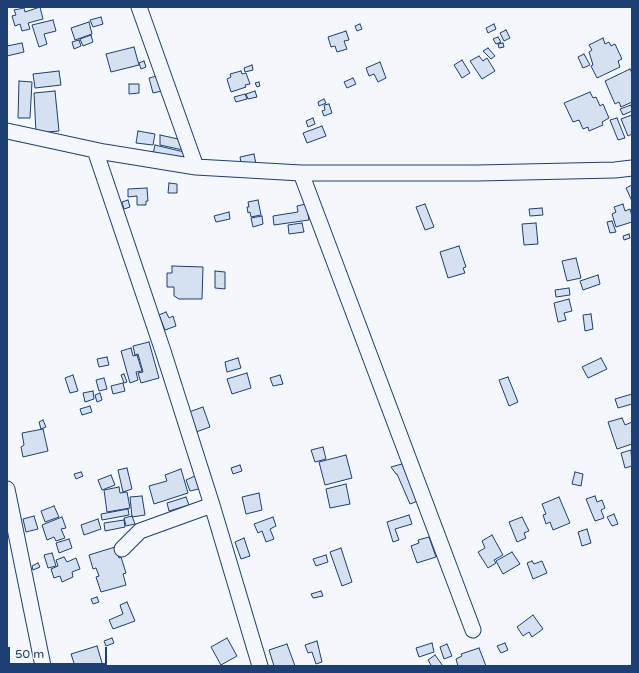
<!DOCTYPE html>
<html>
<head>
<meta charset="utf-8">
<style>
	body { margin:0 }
	#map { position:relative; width:639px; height:673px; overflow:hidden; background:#f4f7fb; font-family:"Varela Round",sans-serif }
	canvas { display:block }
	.frame { position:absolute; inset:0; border:8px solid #1d3f73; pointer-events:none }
	.scale { position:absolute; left:8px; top:647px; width:99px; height:18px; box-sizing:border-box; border:2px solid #1d3f73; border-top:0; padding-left:5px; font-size:12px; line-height:14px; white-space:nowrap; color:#1d3f73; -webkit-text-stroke:3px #f4f7fb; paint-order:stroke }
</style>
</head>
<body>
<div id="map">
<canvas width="639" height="673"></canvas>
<div class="frame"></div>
<div class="scale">50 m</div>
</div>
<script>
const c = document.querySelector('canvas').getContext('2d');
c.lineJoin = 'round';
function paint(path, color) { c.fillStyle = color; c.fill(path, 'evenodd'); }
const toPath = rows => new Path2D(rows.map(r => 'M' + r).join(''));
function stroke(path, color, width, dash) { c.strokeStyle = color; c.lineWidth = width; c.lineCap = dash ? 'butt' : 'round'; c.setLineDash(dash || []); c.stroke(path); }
const building = toPath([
	[40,7,43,19,28,23,30,29,22,31,20,24,15,26,12,16,16,15,14,10,24,8,25,12,40,7],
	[101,17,103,24,93,27,90,20,101,17],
	[53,20,56,31,44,34,47,44,39,47,32,25,53,20],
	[89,22,92,34,75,40,71,28,89,22],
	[360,24,362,29,357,31,355,26,360,24],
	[494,24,496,29,488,33,486,28,494,24],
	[506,30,510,38,504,41,500,33,506,30],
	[346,31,349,40,344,41,347,49,337,52,335,46,331,47,328,37,346,31],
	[91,35,93,42,83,46,80,39,91,35],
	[498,37,501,42,496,44,493,39,498,37],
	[603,38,605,44,609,42,611,46,615,44,622,59,618,61,620,67,597,78,591,66,593,65,589,52,592,50,589,45,603,38],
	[79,40,81,46,74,49,72,42,79,40],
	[22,43,24,52,7,56,7,46,22,43],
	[503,43,504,47,499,48,498,44,503,43],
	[134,47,139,65,111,72,106,54,134,47],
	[488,48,495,56,491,59,483,51,488,48],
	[584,54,590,65,583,68,578,57,584,54],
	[479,56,483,61,487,58,495,71,482,79,470,61,479,56],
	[462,60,470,73,462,78,454,65,462,60],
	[144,61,146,67,141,69,139,63,144,61],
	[380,62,386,78,378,82,374,74,369,76,366,68,380,62],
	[252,65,253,70,245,72,244,68,252,65],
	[630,69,632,73,632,102,621,107,619,102,615,104,605,81,630,69],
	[59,71,61,85,35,88,33,74,59,71],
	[241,71,242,74,246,73,250,84,245,85,246,87,231,92,227,79,231,77,230,74,241,71],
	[157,76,162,91,153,93,149,78,157,76],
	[353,78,356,84,347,88,344,82,353,78],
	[19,81,32,82,30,118,18,118,19,81],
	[259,82,260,86,257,87,255,83,259,82],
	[129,84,139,84,139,93,129,94,129,84],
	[55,91,59,131,36,133,34,93,55,91],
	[255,91,257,97,248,99,246,94,255,91],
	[590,92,593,98,596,97,600,106,603,104,609,118,602,122,603,125,589,131,588,127,583,129,579,120,573,122,564,103,590,92],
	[245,94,247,99,236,102,234,97,245,94],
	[324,99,326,103,319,106,318,102,324,99],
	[329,104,332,113,324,116,322,111,325,110,324,105,329,104],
	[631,105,632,111,623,115,620,109,631,105],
	[632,115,632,134,628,136,621,119,632,115],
	[313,118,315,124,308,127,306,121,313,118],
	[617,118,625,138,618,140,610,120,617,118],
	[322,126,326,136,307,143,303,133,322,126],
	[138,131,155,134,153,145,136,143,138,131],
	[160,135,178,139,183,150,160,145,160,135],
	[155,145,184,152,187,160,153,154,155,145],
	[254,154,256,164,242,168,240,157,254,154],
	[169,183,177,184,177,193,168,193,169,183],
	[632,185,632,201,626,188,632,185],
	[147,188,148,201,146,201,146,205,137,205,137,196,128,197,128,189,147,188],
	[128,200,130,207,124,209,122,202,128,200],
	[258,200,261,215,251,217,250,212,248,213,247,207,249,207,248,202,258,200],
	[306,204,309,220,274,225,273,216,298,212,297,206,306,204],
	[425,204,434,227,425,230,416,207,425,204],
	[623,204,625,211,630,209,632,216,632,222,616,227,612,214,616,212,614,207,623,204],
	[542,208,543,215,530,216,529,209,542,208],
	[229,212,230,219,216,222,214,216,229,212],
	[262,216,263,224,253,227,251,218,262,216],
	[612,221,616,232,610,233,607,222,612,221],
	[302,223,304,232,289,234,288,225,302,223],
	[536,223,538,244,524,245,522,224,536,223],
	[629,234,630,238,624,240,623,236,629,234],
	[459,246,466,267,463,268,465,273,448,278,440,252,459,246],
	[576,258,581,278,567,281,562,261,576,258],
	[172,266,203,267,202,299,179,299,174,296,174,287,167,287,167,273,172,273,172,266],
	[215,271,225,272,225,289,215,288,215,271],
	[598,275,600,284,583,290,580,281,598,275],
	[569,288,570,295,556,297,555,290,569,288],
	[569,299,572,311,564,313,566,320,558,322,554,303,569,299],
	[166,312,169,318,173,316,176,326,165,330,159,315,166,312],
	[591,314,593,329,585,331,583,315,591,314],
	[149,342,159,378,141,383,138,373,143,372,138,354,135,355,133,346,149,342],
	[131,348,133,356,137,355,142,371,136,372,138,380,130,383,121,351,131,348],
	[107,357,109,365,99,367,97,359,107,357],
	[238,358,241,368,227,372,225,362,238,358],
	[601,358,607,369,588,378,582,367,601,358],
	[247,373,251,388,232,394,227,379,247,373],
	[124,374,127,382,124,383,121,375,124,374],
	[73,375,78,391,70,393,65,378,73,375],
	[280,375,283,384,273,386,270,378,280,375],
	[508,377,518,402,509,406,499,380,508,377],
	[104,378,107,389,99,391,96,380,104,378],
	[123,383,125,391,113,394,111,386,123,383],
	[93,391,94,399,85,402,83,393,93,391],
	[100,393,102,400,97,402,95,395,100,393],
	[632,394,632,404,618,408,615,399,632,394],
	[90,406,92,412,82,415,80,409,90,406],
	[203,407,210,427,196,432,189,412,203,407],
	[622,418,625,425,632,422,632,444,617,449,608,422,622,418],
	[43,420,46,427,41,429,39,422,43,420],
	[43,429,48,451,23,457,21,447,24,445,22,433,43,429],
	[323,447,326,459,315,462,311,450,323,447],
	[631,450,632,466,625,468,621,453,631,450],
	[346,455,352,478,325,485,319,462,346,455],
	[402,464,418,501,410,504,397,474,396,474,391,467,402,464],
	[240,465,242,471,233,474,231,468,240,465],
	[127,468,132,489,123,492,118,470,127,468],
	[181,469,188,493,154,504,149,486,167,481,165,475,181,469],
	[81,472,83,476,76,479,74,474,81,472],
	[575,472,583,474,581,486,572,484,575,472],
	[111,475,115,485,102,490,98,480,111,475],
	[195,476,199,489,190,491,186,480,195,476],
	[346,484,350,504,330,508,326,489,346,484],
	[119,487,120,493,127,492,130,508,107,512,104,490,119,487],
	[259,493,262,510,246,514,242,497,259,493],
	[142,496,145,515,132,517,130,497,142,496],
	[595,496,597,502,602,500,605,508,601,510,604,518,595,521,586,499,595,496],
	[186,497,189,505,169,511,167,503,186,497],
	[559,497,570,523,553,530,550,522,546,524,543,515,546,514,542,504,559,497],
	[54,506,59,517,45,522,41,511,54,506],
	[128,509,129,515,102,520,101,514,128,509],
	[614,514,618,524,612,526,607,517,614,514],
	[409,515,412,524,395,529,399,540,393,542,387,522,409,515],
	[34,516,38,529,26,532,23,519,34,516],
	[132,516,135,524,126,526,124,518,132,516],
	[62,517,66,528,61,529,65,538,56,541,54,537,47,540,42,525,62,517],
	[273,517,276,526,270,529,274,539,266,542,262,531,258,533,254,524,273,517],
	[522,517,529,531,524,533,526,538,517,542,509,522,522,517],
	[98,519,101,529,84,535,81,525,98,519],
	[124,520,125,527,105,531,104,523,124,520],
	[587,529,591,543,582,546,578,532,587,529],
	[492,535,503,555,494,560,496,563,488,568,478,552,485,548,482,541,492,535],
	[429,537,436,557,417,563,411,546,419,543,418,540,429,537],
	[244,538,250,556,241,559,235,542,244,538],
	[69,539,72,548,59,553,56,543,69,539],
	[115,547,119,558,121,557,126,573,123,574,126,585,101,592,96,577,99,576,96,568,93,569,89,555,115,547],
	[341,548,352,582,342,586,330,552,341,548],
	[512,552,520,564,503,574,496,561,512,552],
	[52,553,56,566,48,568,44,555,52,553],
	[326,555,328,562,316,566,313,559,326,555],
	[64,557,67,562,76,558,80,569,72,572,73,577,62,582,60,576,54,578,51,569,58,566,56,560,64,557],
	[532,561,534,564,542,561,547,573,533,579,527,563,532,561],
	[38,563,40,567,33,570,32,566,38,563],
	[321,591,323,596,313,598,311,594,321,591],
	[97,597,99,602,93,604,91,599,97,597],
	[127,602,135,621,113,629,109,620,123,614,120,605,127,602],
	[533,615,543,629,532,637,529,632,523,636,517,627,533,615],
	[112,638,114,643,106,646,104,641,112,638],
	[227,638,237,656,221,665,211,647,227,638],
	[317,641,322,662,316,664,312,652,308,653,305,645,317,641],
	[432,643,434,652,419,657,416,648,432,643],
	[505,643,508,650,501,653,497,646,505,643],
	[287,644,295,666,274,666,269,650,287,644],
	[447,644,452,656,444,659,440,647,447,644],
	[97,646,103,666,75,666,71,654,97,646],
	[479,648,486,666,458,666,456,659,462,656,461,654,479,648],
	[435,655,443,666,429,666,431,665,428,660,435,655]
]);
paint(building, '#d5e0f0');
stroke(building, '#1d3f73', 1);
const minor = toPath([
	[139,7,196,167],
	[7,131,104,152,196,167,301,173,478,173,615,170,632,168],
	[95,150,163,351,212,505,260,666],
	[301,173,473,630],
	[7,489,43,666],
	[122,549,140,531,212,505]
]);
stroke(minor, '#1d3f73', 17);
stroke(minor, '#f4f7fb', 15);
</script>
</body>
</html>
